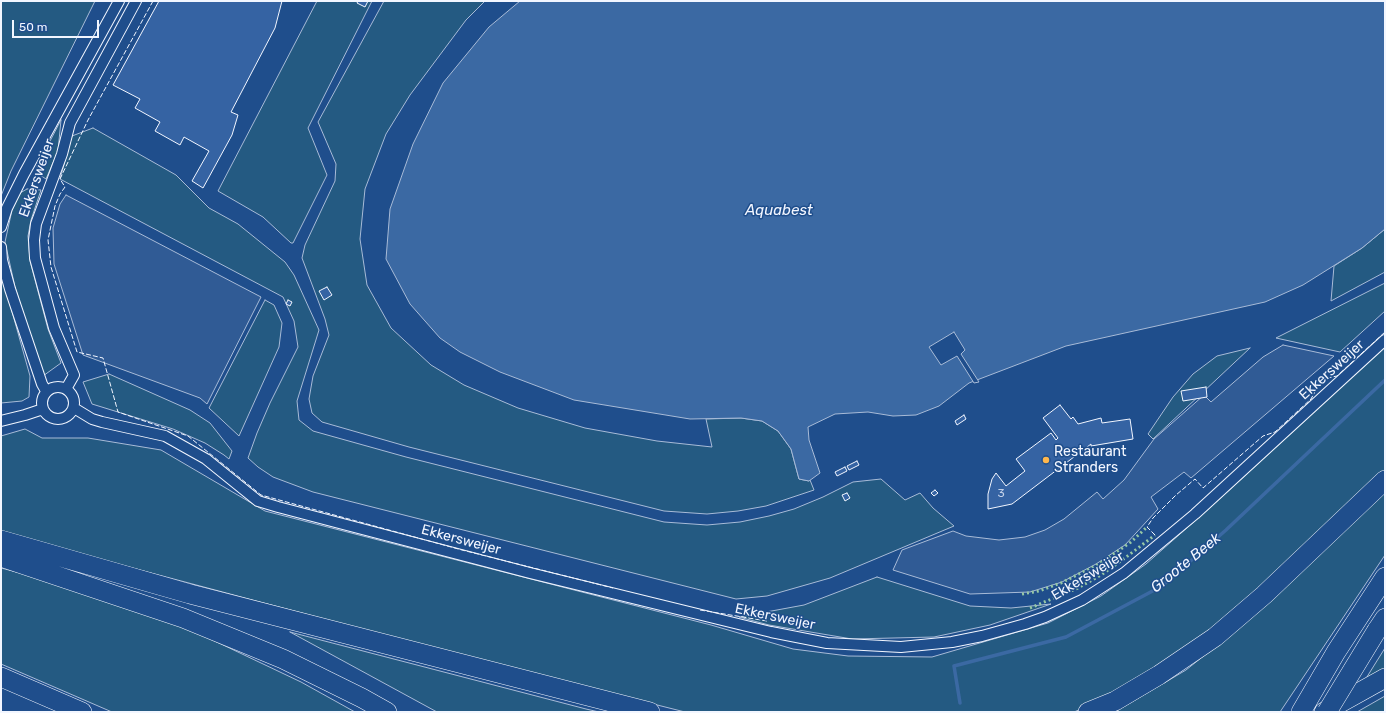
<!DOCTYPE html>
<html>
<head>
<meta charset="utf-8">
<style>
	body { margin:0 }
	#map { position:relative; width:1386px; height:713px; overflow:hidden; background:#1f4e8c; font-family:Rubik,sans-serif }
	canvas { display:block }
	.frame { position:absolute; inset:0; border:2px solid #f2f6ff; pointer-events:none }
	.scale { position:absolute; left:12px; top:20px; width:87px; height:18px; box-sizing:border-box; border:2px solid #f2f6ff; border-top:0; padding-left:5px; font-size:12px; line-height:14px; white-space:nowrap; color:#f2f6ff; -webkit-text-stroke:3px #1f4e8c; paint-order:stroke }
</style>
</head>
<body>
<div id="map">
<canvas width="1386" height="713"></canvas>
<div class="frame"></div>
<div class="scale">50 m</div>
</div>
<script>
const c = document.querySelector('canvas').getContext('2d');
c.lineJoin = 'round';
function paint(path, color) { c.fillStyle = color; c.fill(path, 'evenodd'); }
const toPath = rows => new Path2D(rows.map(r => 'M' + r).join(''));
function stroke(path, color, width, dash) { c.strokeStyle = color; c.lineWidth = width; c.lineCap = dash ? 'butt' : 'round'; c.setLineDash(dash || []); c.stroke(path); }
function label(font, color, halo, rows, align = 'center') {
  c.font = font + ' Rubik,sans-serif'; c.lineWidth = 3; c.setLineDash([]); c.textBaseline = 'middle'; c.strokeStyle = halo; c.fillStyle = color; for (const [text, x, y, turn = 0] of rows) {
    c.save(); c.translate(x, y); c.rotate((+turn || 0) * Math.PI / 180); c.textAlign = isNaN(turn) ? turn : align; if (halo) c.strokeText(text, 0, 0); c.fillText(text, 0, 0); c.restore();
  }
}
const green = toPath([
	[1,1,95,1,11,171,1,196,1,1],
	[317,1,372,1,308,128,327,175,293,243,291,243,263,217,218,191,317,1],
	[384,1,485,1,466,20,410,95,386,134,365,189,360,239,367,285,391,328,431,365,464,385,518,408,585,428,657,441,712,447,706,419,741,418,762,421,778,431,791,449,799,479,809,481,810,480,814,490,766,506,738,511,707,514,664,511,409,447,322,422,312,413,309,399,313,376,329,335,325,319,302,258,305,245,335,181,336,164,318,122,384,1],
	[61,120,58,151,46,179,40,175,37,166,61,120],
	[93,128,176,175,209,208,238,224,285,262,294,275,319,330,297,401,299,420,313,431,406,457,664,522,707,525,740,522,769,516,794,509,823,497,853,482,881,479,905,500,920,493,933,508,954,526,830,578,767,596,736,599,313,492,273,477,258,467,248,458,257,433,270,403,298,347,294,321,283,297,60,179,72,136,93,128],
	[27,189,41,190,31,220,28,236,30,261,48,329,61,363,43,376,15,287,5,242,12,210,20,193,27,189],
	[1385,229,1385,272,1331,301,1334,266,1362,248,1385,229],
	[1,272,30,376,29,397,22,401,1,403,1,272],
	[1385,283,1385,311,1340,352,1276,338,1385,283],
	[265,300,274,305,282,323,279,347,239,436,209,408,265,300],
	[1385,347,1385,474,1212,634,1112,696,1074,712,685,712,463,656,1,533,1,436,25,429,42,438,88,438,161,450,265,511,711,625,793,649,848,656,932,657,1048,623,1101,596,1146,564,1214,504,1385,347],
	[1250,348,1153,439,1148,434,1173,397,1193,374,1217,356,1250,348],
	[109,374,190,410,210,423,232,451,229,459,224,455,205,443,173,429,92,404,83,382,109,374],
	[1385,493,1385,555,1280,712,1115,712,1186,670,1236,630,1385,493],
	[1,568,40,578,181,625,301,682,355,712,112,712,1,664,1,568],
	[877,577,970,606,1011,608,1051,604,990,625,934,637,852,639,769,625,739,617,804,605,877,577],
	[290,632,586,709,599,712,437,712,290,632],
	[1385,648,1385,670,1365,680,1385,648],
	[1385,696,1385,712,1357,712,1385,696]
]);
paint(green, '#245a82');
stroke(green, '#a8bbd7', 1);
const parking = toPath([
	[66,195,261,297,207,404,200,398,83,355,54,264,53,228,60,204,66,195],
	[1283,345,1334,356,1191,478,1184,472,1151,497,1158,509,1125,545,1096,564,1062,582,1030,592,970,594,893,570,902,550,953,531,966,536,999,540,1025,537,1045,530,1064,519,1097,492,1103,499,1124,480,1154,439,1204,395,1211,402,1263,357,1283,345]
]);
paint(parking, '#305b95');
stroke(parking, '#a8bbd7', 1);
const water = toPath([
	[520,1,1385,1,1385,229,1362,248,1303,285,1265,302,1066,346,969,383,939,406,916,415,893,416,868,412,835,414,808,427,809,440,820,473,809,481,799,479,791,449,778,431,762,421,741,418,690,419,574,400,500,372,460,352,440,338,410,304,386,259,390,209,413,144,443,83,489,27,520,1]
]);
paint(water, '#3b69a3');
stroke(water, '#a8bbd7', 1);
const pier = toPath([
	[954,332,965,350,961,354,979,382,974,383,957,356,941,365,929,347,954,332]
]);
paint(pier, '#1f4e8c');
stroke(pier, '#a8bbd7', 1);
stroke(toPath([
	[960,703,954,666,1066,637,1162,586,1226,530,1385,380]
]), '#3b69a3', 3.5);
const building = toPath([
	[159,1,282,1,275,28,231,112,238,115,232,135,203,188,192,181,209,151,184,137,180,145,155,131,160,122,135,108,140,99,113,85,159,1],
	[358,1,368,1,365,7,357,3,358,1],
	[327,287,332,295,324,300,319,291,327,287],
	[288,300,292,302,290,306,286,304,288,300],
	[1206,387,1207,397,1183,401,1181,391,1206,387],
	[1060,405,1071,419,1073,417,1078,424,1101,418,1102,423,1130,419,1133,439,1091,446,1091,444,1012,504,988,509,988,494,992,479,996,473,1006,486,1025,471,1016,459,1051,433,1056,440,1058,438,1043,418,1060,405],
	[964,415,966,419,957,425,955,421,964,415],
	[857,461,859,465,849,470,847,466,857,461],
	[845,467,847,471,837,476,835,472,845,467],
	[935,490,938,493,934,496,931,493,935,490],
	[847,493,850,498,845,501,842,495,847,493]
]);
paint(building, '#3563a3');
stroke(building, '#f2f6ff', 1);
const minor = toPath([
	[1,227,7,208,24,174,119,1],
	[1,247,2,260,10,289,42,384,46,391],
	'42 403a16 16 0 1 1 32 0a16 16 0 1 1-32 0Z',
	[66,389,74,375,54,328,35,258,34,240,36,224,62,154,70,123,136,1],
	[74,408,92,419,102,422,165,436,206,459,258,501,278,507,530,573,771,632,827,643,901,647,952,642,982,636,1025,624,1045,617,1082,600,1124,573,1195,514,1385,340],
	[1,421,25,415,43,409]
]);
const motorway = toPath([
	[1,540,190,594,650,712],
	[1,557,183,618,283,659,362,698,387,712],
	[1377,630,1385,618],
	[1,677,82,712],
	[1088,712,1115,701,1159,675,1215,637,1264,595,1385,480],
	[1301,712,1336,652,1385,577],
	[1324,712,1385,678]
]);
stroke(minor, '#f2f6ff', 12);
stroke(motorway, '#f2f6ff', 20);
stroke(minor, '#1f4e8c', 10);
stroke(motorway, '#1f4e8c', 19);
const motorwayBridge = toPath([
	[1327,712,1377,630]
]);
stroke(motorwayBridge, '#f2f6ff', 20, []);
stroke(motorwayBridge, '#1f4e8c', 19);
stroke(toPath([
	[1022,594,1039,591,1061,583,1099,564,1131,542,1147,527],
	[1030,608,1078,588,1101,575,1125,558,1155,535]
]), '#97c8a6', 3, [2, 3]);
stroke(toPath([
	[153,1,88,120,60,179,65,187,60,194,55,206,48,240,51,267,77,352,103,358,118,412,188,436,261,495,462,550,613,588],
	[1155,535,1147,527,1153,518,1176,495,1195,479,1203,488,1263,436,1275,432,1311,399,1318,386,1327,378,1337,376,1385,332],
	[700,610,767,621]
]), '#f2f6ff', 1, [5, 2]);
for (const [x, y, r, color] of [
	[1046,460,4,"#ffb74d"]
]) { const dot = new Path2D(); dot.arc(x, y, r, 0, 2 * Math.PI); c.fillStyle = color; c.fill(dot); stroke(dot, '#1f4e8c', 1.5); }
label('12px', '#c3d1e8', null, [
	["3",1001,494]
]);
label('14px', '#f2f6ff', '#1f4e8c', [
	["Ekkersweijer",37,178,-71],
	["Ekkersweijer",1332,370,-42],
	["Ekkersweijer",461,540,15],
	["Ekkersweijer",1088,576,-31],
	["Ekkersweijer",775,617,12]
]);
label('14px', '#f2f6ff', '#1f4e8c', [
	["Restaurant",1054,452],
	["Stranders",1054,468]
], 'left');
label('italic 15px', '#f2f6ff', '#1f4e8c', [
	["Aquabest",779,211],
	["Groote Beek",1186,563,-39]
]);
</script>
</body>
</html>
